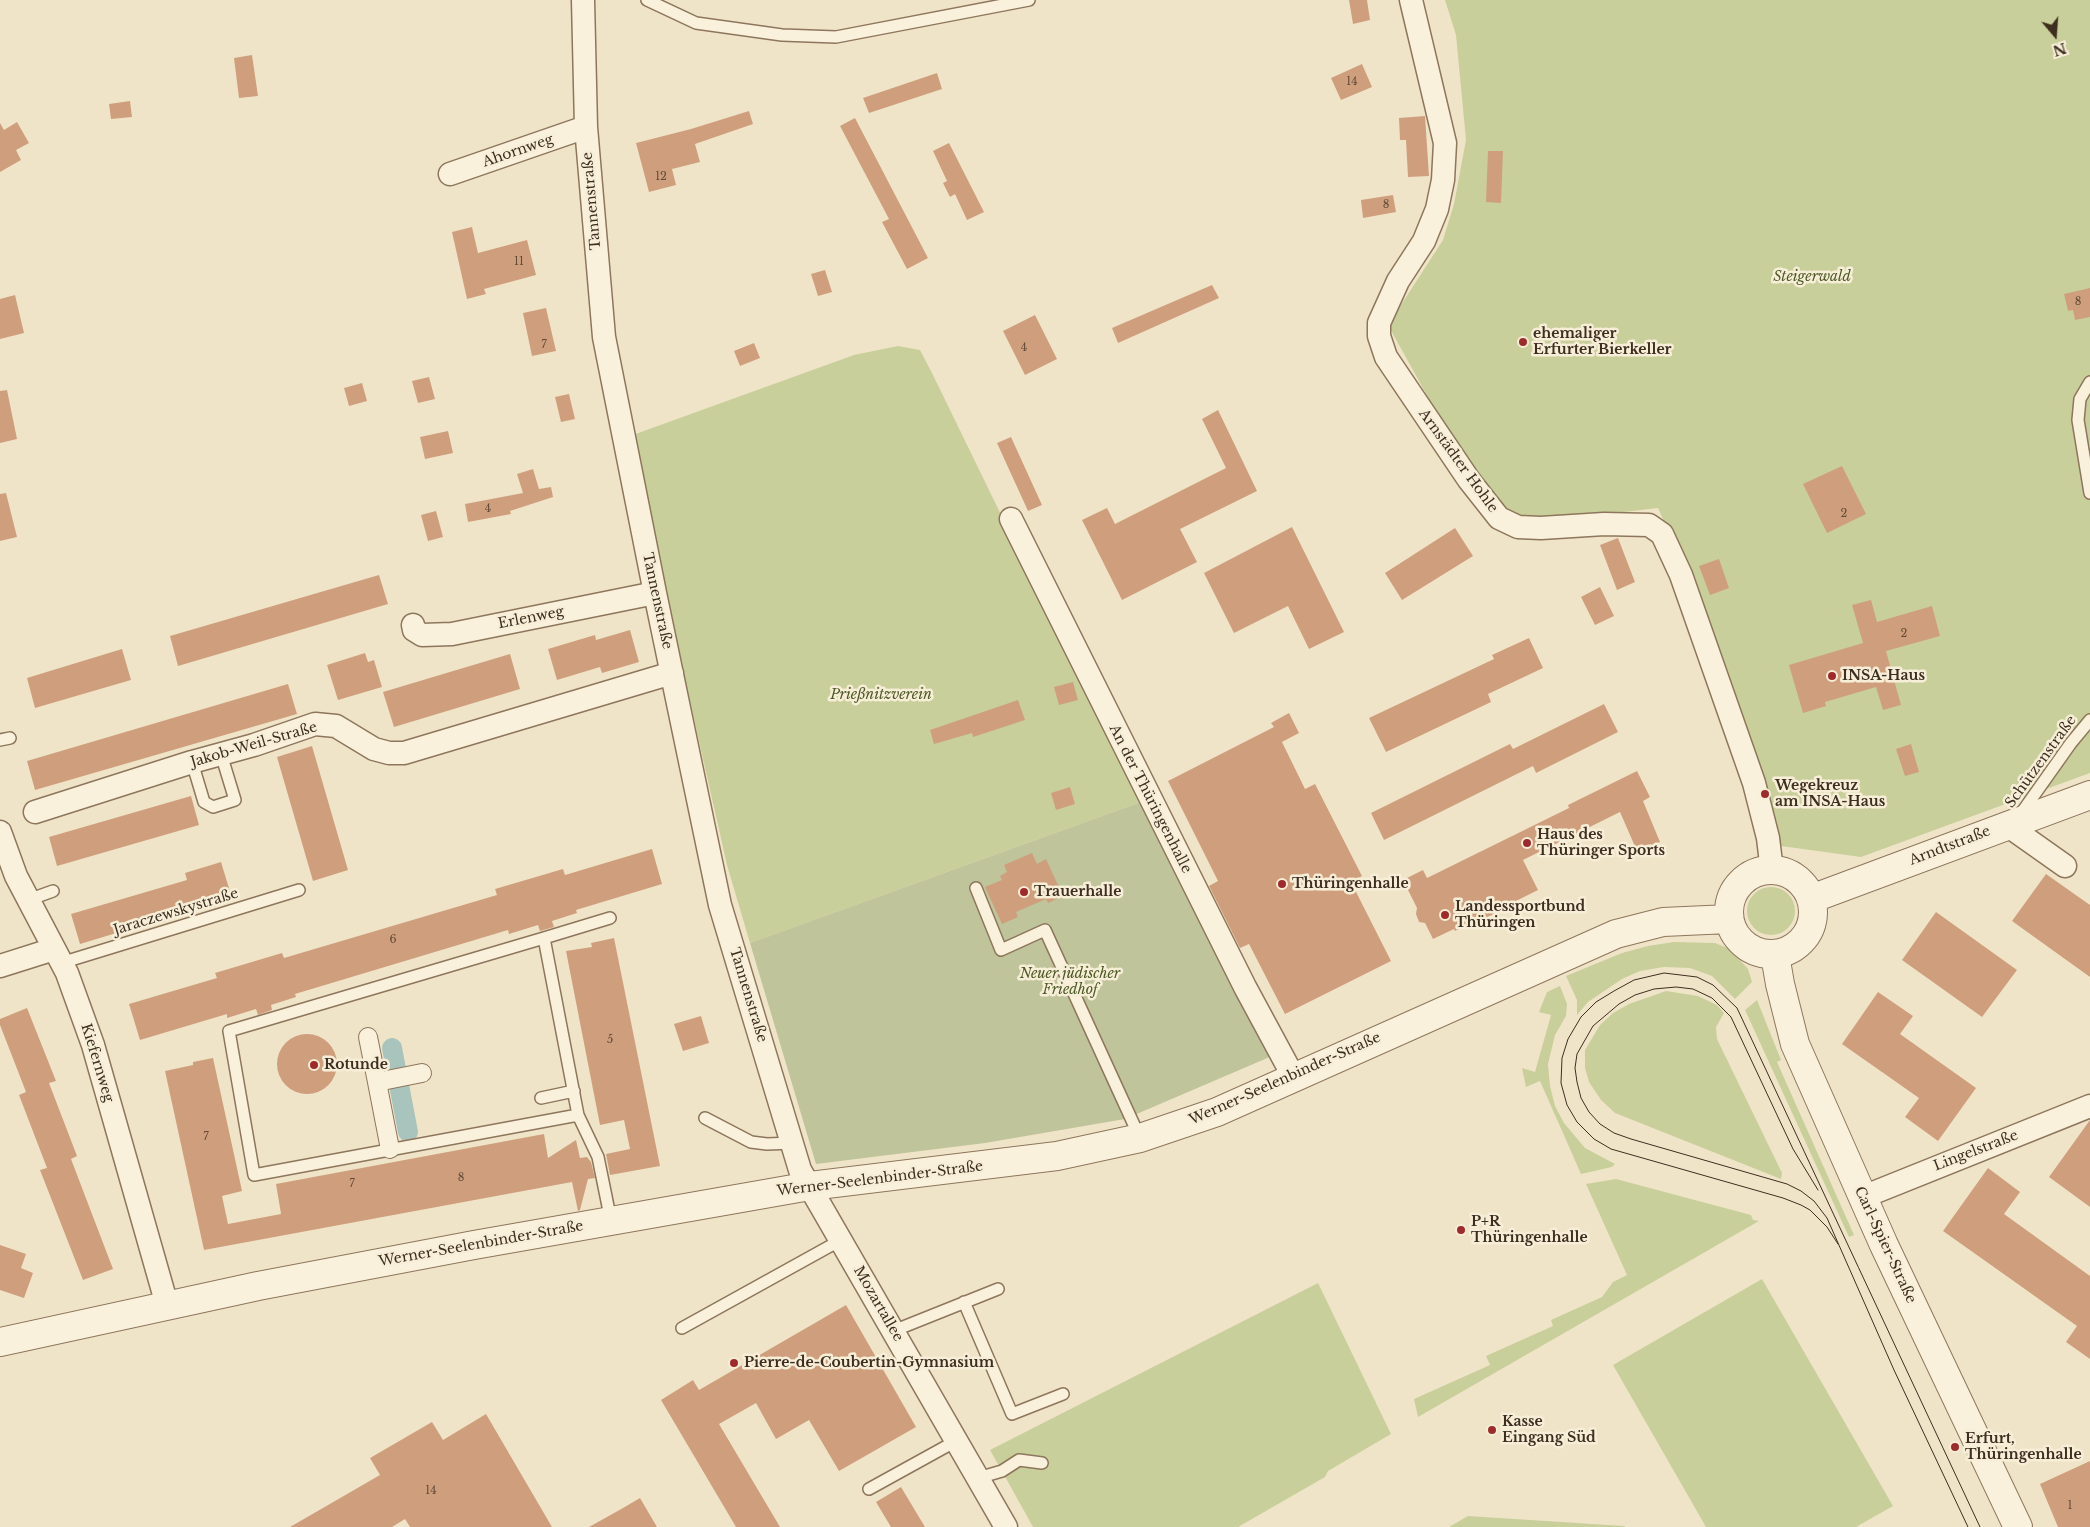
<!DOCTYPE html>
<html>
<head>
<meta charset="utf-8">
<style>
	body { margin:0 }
	#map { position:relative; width:2090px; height:1527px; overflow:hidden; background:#f0e4c8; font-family:"Libre Baskerville",serif }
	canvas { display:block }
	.north { position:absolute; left:2030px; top:10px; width:50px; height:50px; -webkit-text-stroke:4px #f7eed8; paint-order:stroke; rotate:162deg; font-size:14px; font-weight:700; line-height:20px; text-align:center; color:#3d2e20 }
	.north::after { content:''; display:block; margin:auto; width:18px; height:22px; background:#3d2e20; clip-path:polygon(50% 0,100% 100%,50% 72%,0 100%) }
</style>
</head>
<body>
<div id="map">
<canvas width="2090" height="1527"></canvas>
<div class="north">N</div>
</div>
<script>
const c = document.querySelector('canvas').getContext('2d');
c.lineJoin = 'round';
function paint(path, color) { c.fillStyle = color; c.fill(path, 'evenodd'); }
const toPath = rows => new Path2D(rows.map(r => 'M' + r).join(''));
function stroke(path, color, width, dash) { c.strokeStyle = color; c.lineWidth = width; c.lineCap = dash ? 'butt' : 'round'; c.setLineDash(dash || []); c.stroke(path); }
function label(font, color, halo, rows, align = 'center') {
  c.font = font + ' "Libre Baskerville",serif'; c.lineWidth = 5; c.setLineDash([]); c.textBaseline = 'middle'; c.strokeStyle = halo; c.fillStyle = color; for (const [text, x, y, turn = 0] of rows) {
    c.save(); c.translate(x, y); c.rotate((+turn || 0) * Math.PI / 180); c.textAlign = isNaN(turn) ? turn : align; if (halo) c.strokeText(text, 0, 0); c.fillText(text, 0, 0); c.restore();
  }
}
paint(toPath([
	[1445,0,2090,0,2090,773,1861,857,1781,846,1681,559,1658,508,1607,514,1532,517,1512,516,1490,494,1440,419,1388,325,1443,240,1454,204,1466,140,1456,35],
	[898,346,920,350,932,373,1141,802,750,943,727,865,630,436,854,355],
	'1747 911a24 24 0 1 1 48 0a24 24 0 1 1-48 0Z',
	[1674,942,1715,943,1730,949,1748,969,1752,982,1735,999,1712,976,1690,968,1664,967,1640,971,1622,979,1588,1002,1577,1015,1577,1000,1566,976,1622,953,1648,946],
	[1560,986,1567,1004,1566,1016,1555,1035,1548,1064,1550,1086,1555,1106,1564,1123,1585,1148,1615,1164,1612,1167,1581,1174,1540,1081,1526,1087,1522,1068,1535,1072,1551,1015,1539,1012,1547,992],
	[1666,991,1698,996,1717,1005,1724,1013,1716,1027,1717,1039,1782,1173,1781,1179,1615,1113,1601,1100,1589,1082,1585,1068,1585,1050,1600,1025,1613,1013,1629,1004],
	[1757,1000,1781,1060,1777,1062,1854,1235,1849,1237,1745,1010],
	[1616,1179,1751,1215,1753,1220,1759,1221,1418,1417,1414,1399,1490,1365,1486,1356,1553,1326,1551,1320,1602,1297,1613,1282,1627,1275,1586,1184],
	[1762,1279,1893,1506,1856,1527,1706,1527,1613,1365],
	[1318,1283,1391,1434,1328,1471,1325,1477,1238,1527,1033,1527,1003,1473,1018,1456,999,1466,990,1450],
	[1468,1516,1624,1526,1626,1527,1449,1527]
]), '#c9cf9b');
paint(toPath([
	[1141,802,1272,1056,1125,1119,985,1143,816,1164,750,943]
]), '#bfc49a');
stroke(toPath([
	[392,1048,408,1132]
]), '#a9c4bc', 20);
paint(toPath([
	[1349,0,1367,0,1370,20,1353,24],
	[252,55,258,96,239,98,234,58],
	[1362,64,1372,87,1341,100,1331,78],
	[937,73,942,89,869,113,863,98],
	[130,101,132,117,111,119,109,104],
	[749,111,753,124,695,144,700,162,672,169,676,185,649,192,636,143,691,129],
	[1425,116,1429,176,1408,177,1406,140,1400,140,1399,118],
	[855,118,928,258,907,269,882,222,889,219,840,126],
	[17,122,29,143,16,150,21,160,0,172,0,123,4,130],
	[949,143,984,212,967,220,955,194,950,197,943,183,947,181,933,151],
	[1488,151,1503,151,1501,203,1486,202],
	[1393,195,1396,212,1363,218,1361,200],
	[472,227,478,253,527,240,536,275,484,289,486,294,467,299,452,232],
	[825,270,832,292,818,296,811,274],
	[1212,285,1219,298,1118,343,1112,328],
	[2090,288,2090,317,2075,320,2073,310,2068,311,2064,294],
	[15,295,24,333,0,339,0,299],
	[546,308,556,351,532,356,523,313],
	[1035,315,1057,359,1025,375,1003,331],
	[754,343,760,358,740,366,734,351],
	[429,377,435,399,418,403,412,381],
	[362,383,367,401,349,406,344,388],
	[7,390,17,439,0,443,0,391],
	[569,394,575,419,561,422,555,397],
	[1218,410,1257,491,1180,529,1197,562,1122,600,1082,520,1107,508,1115,524,1226,468,1202,419],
	[448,431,453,453,425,459,420,437],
	[1011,437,1042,505,1028,511,997,443],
	[1842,466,1866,514,1827,533,1803,484],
	[533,469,539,489,551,487,553,497,510,511,511,514,468,522,465,504,523,493,517,474],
	[6,493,17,537,0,541,0,494],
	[436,511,443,537,428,541,421,515],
	[1292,527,1344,632,1309,649,1288,606,1234,633,1204,573],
	[1455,528,1473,556,1402,600,1385,573],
	[1618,538,1635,582,1617,590,1600,545],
	[1719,559,1729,588,1710,595,1699,566],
	[379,575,388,604,178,666,170,636],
	[1600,587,1614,616,1595,625,1581,597],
	[1871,600,1877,622,1932,606,1940,636,1886,651,1901,705,1883,710,1876,687,1825,702,1826,706,1803,713,1789,665,1863,643,1852,605],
	[630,630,639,662,602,673,600,667,557,680,548,649,595,635,596,640],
	[1529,638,1543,668,1488,694,1491,702,1386,752,1369,718,1494,659,1492,655],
	[122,649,131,680,35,708,27,678],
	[365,653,368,662,374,660,382,687,338,700,327,665],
	[510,654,520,689,394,727,383,692],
	[1073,682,1078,700,1059,705,1054,687],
	[288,684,297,714,35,790,27,761],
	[1018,700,1025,720,973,737,972,733,934,744,930,730],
	[1604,704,1618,732,1536,773,1533,766,1384,840,1371,813,1510,744,1513,749],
	[1289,713,1299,733,1282,742,1305,789,1315,784,1362,876,1351,882,1391,961,1285,1014,1249,944,1240,948,1209,886,1218,881,1168,781,1274,727,1271,723],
	[1911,744,1919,772,1905,776,1896,749],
	[312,746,348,870,313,881,277,757],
	[1637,771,1650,797,1643,801,1660,842,1637,851,1620,812,1523,860,1538,890,1514,902,1515,903,1480,921,1479,919,1455,931,1454,929,1433,939,1425,923,1419,922,1416,914,1417,908,1407,888,1411,886,1407,878,1423,870,1427,878,1569,808,1568,805],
	[1070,787,1075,804,1056,810,1051,793],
	[191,796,199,825,57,866,49,837],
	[652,849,662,884,576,910,577,913,552,921,554,927,540,931,538,925,509,934,508,930,295,994,296,997,271,1005,272,1010,258,1015,256,1009,227,1018,227,1014,140,1040,129,1004,217,978,215,973,282,953,284,958,497,895,495,889,563,869,565,875],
	[1032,853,1037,864,1046,859,1063,896,1048,903,1046,899,1016,912,1018,917,1002,924,985,887,1002,880,1000,876,1007,872,1004,865],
	[221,862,232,898,80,944,71,914,187,880,185,873],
	[2046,874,2090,905,2090,977,2012,921],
	[1936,912,2017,970,1982,1017,1902,960],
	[614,938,660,1166,610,1175,606,1154,630,1149,624,1120,600,1125,566,951,592,947,591,943],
	[1878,992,1913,1016,1900,1034,1976,1088,1938,1141,1905,1117,1919,1098,1842,1044],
	[27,1008,56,1081,49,1083,77,1156,71,1159,113,1269,83,1280,40,1170,47,1168,19,1095,26,1092,0,1025,0,1019],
	[701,1016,709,1043,683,1051,674,1024],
	'277 1064a30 30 0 1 1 60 0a30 30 0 1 1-60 0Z',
	[213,1058,242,1191,222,1196,228,1224,281,1214,276,1184,544,1134,548,1158,576,1140,580,1158,587,1157,591,1162,595,1178,588,1179,580,1210,578,1211,572,1182,204,1250,165,1071,193,1065,193,1062],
	[2090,1120,2090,1207,2049,1177],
	[1988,1168,2020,1192,2004,1214,2090,1276,2090,1359,2066,1342,2077,1326,1943,1231],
	[0,1245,26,1254,21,1268,33,1273,24,1298,0,1290],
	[846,1305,916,1427,839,1471,809,1420,776,1439,756,1403,719,1424,780,1527,736,1527,661,1400,693,1380,699,1390],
	[486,1414,552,1527,410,1527,405,1519,392,1527,290,1527,380,1475,370,1458,432,1422,443,1440],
	[2090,1461,2090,1527,2058,1527,2040,1484],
	[901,1487,925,1527,891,1527,876,1502],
	[640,1498,657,1527,589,1527,623,1508]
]), '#cf9f7d');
const service = toPath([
	[647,0,696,23,782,35,836,37,1029,0],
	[2090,382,2080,399,2078,420,2090,493],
	[0,740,10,738],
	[192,762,204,802,213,807,235,800,221,754],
	[2020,815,2071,743,2090,720],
	[976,888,1001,950,1045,930,1140,1138],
	[28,900,53,891],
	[544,938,610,918],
	[61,963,299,890],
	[541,1098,574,1091],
	[578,1115,254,1175,229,1031,544,938,578,1115,598,1157,611,1221],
	[705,1118,751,1142,767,1144,793,1143],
	[964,1302,1012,1414,1063,1394],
	[682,1328,841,1240],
	[893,1331,998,1289],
	[978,1478,1002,1471,1019,1460,1042,1463],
	[869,1489,956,1441]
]);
const pedestrian = toPath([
	[368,1037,377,1082,422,1073],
	[377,1082,390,1149]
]);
const minor = toPath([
	[583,0,586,127,604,337,655,593,720,905,800,1170,1006,1527],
	[1411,0,1445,143,1443,180,1437,209,1424,241,1398,281,1379,323,1379,336,1386,357,1469,480,1499,518,1518,527,1541,528,1604,524,1649,525,1662,534,1681,575,1754,783,1768,838,1772,871],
	[450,174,586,127],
	[1011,519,1245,987,1293,1076],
	[413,625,414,630,422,635,452,634,655,593],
	[35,812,192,762,254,745,315,724,336,726,374,749,389,753,404,753,672,673],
	[2007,825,2065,866],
	[0,832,16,876,67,973,93,1045,167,1305],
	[0,966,54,949],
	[1863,1197,2090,1106]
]);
const tertiary = toPath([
	'1729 912a42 42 0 1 1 84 0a42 42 0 1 1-84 0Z',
	[1811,899,2090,795],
	[1775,955,1780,984,1795,1044,1884,1245,2018,1527],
	[0,1342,258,1286,474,1245,810,1186,1057,1156,1140,1138,1217,1112,1616,934,1663,922,1729,919]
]);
stroke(service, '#8d765c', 14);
stroke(pedestrian, '#8d765c', 20);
stroke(minor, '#8d765c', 25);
stroke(tertiary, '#8d765c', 30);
stroke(service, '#faf1dc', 11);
stroke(pedestrian, '#faf1dc', 18);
stroke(minor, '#faf1dc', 22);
stroke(tertiary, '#faf1dc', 28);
stroke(toPath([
	[1818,1190,1793,1149,1731,1017,1712,998,1693,989,1676,987,1654,989,1635,995,1619,1004,1593,1026,1577,1054,1575,1068,1577,1082,1581,1098,1589,1112,1600,1124,1614,1133,1631,1139,1787,1184,1801,1191,1814,1201,1827,1218,1894,1370,1968,1527],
	[1838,1244,1827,1227,1810,1210,1801,1205,1783,1198,1611,1149,1594,1139,1577,1122,1567,1105,1561,1083,1562,1058,1568,1039,1581,1017,1596,1002,1614,991,1634,980,1664,973,1697,977,1713,985,1737,1008,1980,1527]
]), '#3d2e20', 1);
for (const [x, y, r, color] of [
	[1523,342,5,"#9e2a2b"],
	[1832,676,5,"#9e2a2b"],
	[1765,794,5,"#9e2a2b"],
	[1527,843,5,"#9e2a2b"],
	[1282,884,5,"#9e2a2b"],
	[1024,892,5,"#9e2a2b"],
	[1445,915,5,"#9e2a2b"],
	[314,1065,5,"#9e2a2b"],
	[1461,1230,5,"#9e2a2b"],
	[734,1363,5,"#9e2a2b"],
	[1492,1430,5,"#9e2a2b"],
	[1955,1447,5,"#9e2a2b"]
]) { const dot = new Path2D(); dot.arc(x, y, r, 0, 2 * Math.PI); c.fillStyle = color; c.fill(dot); stroke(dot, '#f7eed8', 2); }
label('11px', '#624a37', null, [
	["14",1352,82],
	["12",661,177],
	["8",1386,205],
	["11",519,262],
	["8",2078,302],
	["7",544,345],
	["4",1024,348],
	["4",488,509],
	["2",1844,514],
	["2",1904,634],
	["6",393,940],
	["5",610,1040],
	["7",206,1137],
	["8",461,1178],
	["7",352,1184],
	["14",431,1491],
	["1",2070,1506]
]);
label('14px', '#3d2e20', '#f7eed8', [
	["Ahornweg",518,151,-19],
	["Tannenstraße",592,201,-95],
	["Arnstädter Hohle",1458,461,54],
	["Tannenstraße",657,601,78],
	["Erlenweg",531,618,-11],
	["Jakob-Weil-Straße",254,745,-16],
	["Schützenstraße",2041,762,-54],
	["An der Thüringenhalle",1150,799,63],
	["Arndtstraße",1950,846,-21],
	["Jaraczewskystraße",176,912,-17],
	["Tannenstraße",748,995,73],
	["Kiefernweg",97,1063,73],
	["Werner-Seelenbinder-Straße",1285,1079,-24],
	["Lingelstraße",1976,1151,-21],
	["Werner-Seelenbinder-Straße",880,1179,-7],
	["Werner-Seelenbinder-Straße",481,1244,-10],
	["Carl-Spier-Straße",1885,1245,65],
	["Mozartallee",878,1304,60]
]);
label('italic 14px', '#4d5a26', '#f7eed8', [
	["Steigerwald",1812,277],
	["Prießnitzverein",881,695],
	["Neuer jüdischer",1070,974],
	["Friedhof",1070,990]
]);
label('bold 14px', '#3d2e20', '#f7eed8', [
	["ehemaliger",1533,334],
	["Erfurter Bierkeller",1533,350],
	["INSA-Haus",1842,676],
	["Wegekreuz",1775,786],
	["am INSA-Haus",1775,802],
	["Haus des",1537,835],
	["Thüringer Sports",1537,851],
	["Thüringenhalle",1292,884],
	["Trauerhalle",1034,892],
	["Landessportbund",1455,907],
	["Thüringen",1455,923],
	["Rotunde",324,1065],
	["P+R",1471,1222],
	["Thüringenhalle",1471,1238],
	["Pierre-de-Coubertin-Gymnasium",744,1363],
	["Kasse",1502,1422],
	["Eingang Süd",1502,1438],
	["Erfurt,",1965,1439],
	["Thüringenhalle",1965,1455]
], 'left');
</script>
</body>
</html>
